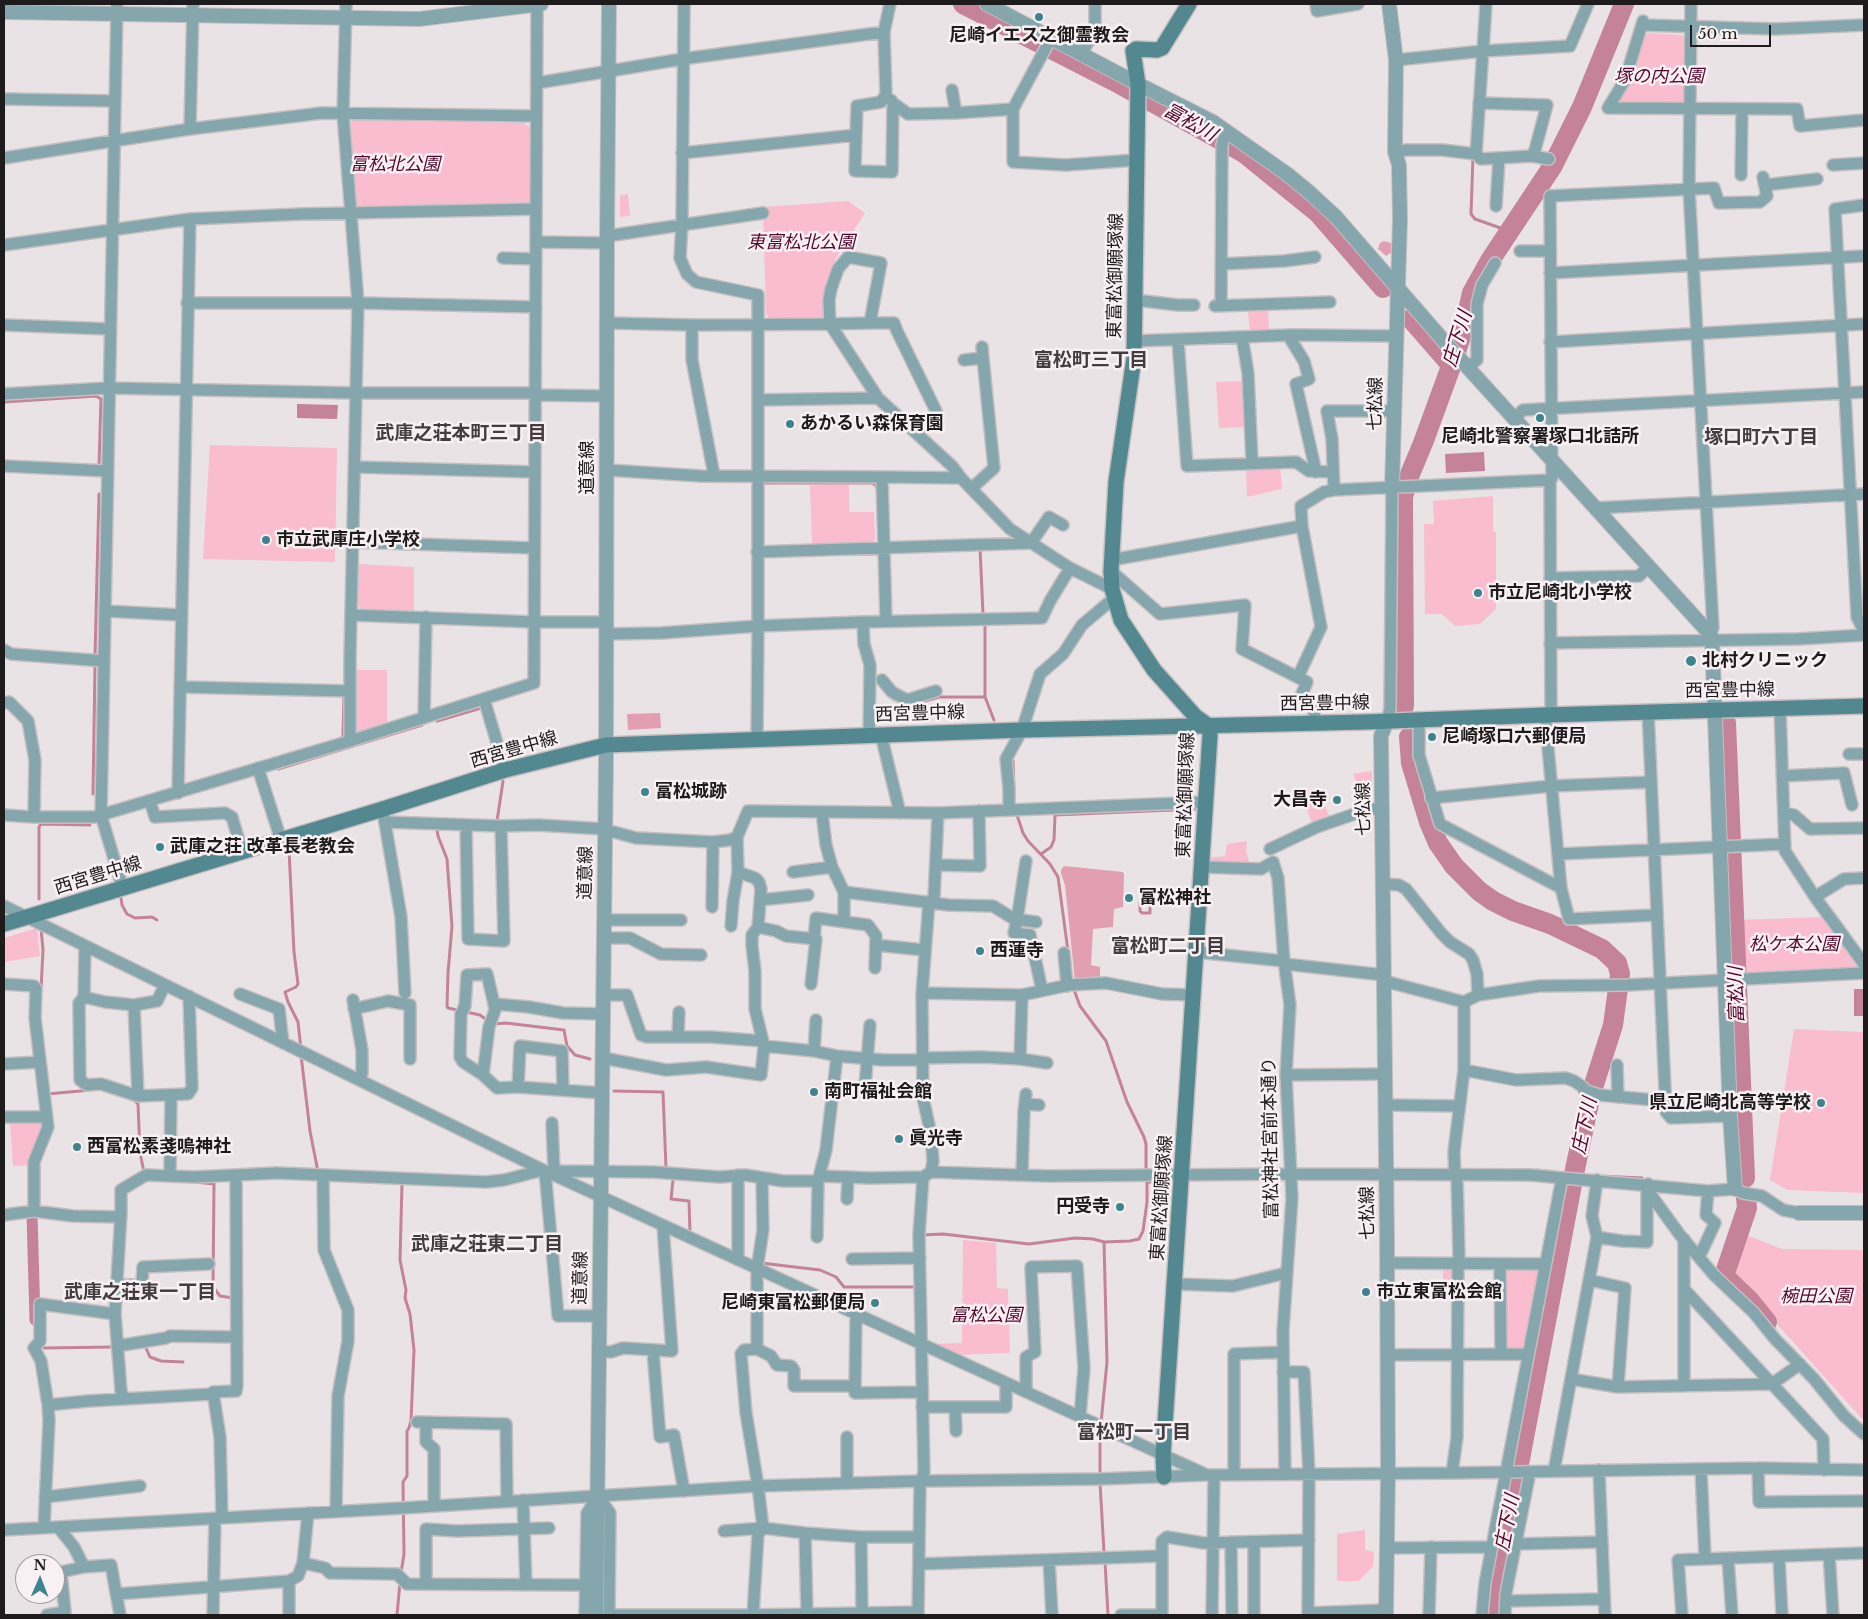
<!DOCTYPE html>
<html>
<head>
<meta charset="utf-8">
<style>
	body { margin:0 }
	#map { position:relative; width:1868px; height:1619px; overflow:hidden; background:#eae3e5; font-family:"Libre Baskerville",serif }
	canvas { display:block }
	.frame { position:absolute; inset:0; border:5px solid #1e1b1c; pointer-events:none }
	.north { position:absolute; left:15px; top:1554px; width:50px; height:50px; box-sizing:border-box; background:#f8f0f2; border:1px solid #a19b9c; border-radius:50%; rotate:1deg; font-size:14px; font-weight:700; line-height:20px; text-align:center; color:#1e1b1c }
	.north::after { content:''; display:block; margin:auto; width:18px; height:22px; background:#3e848f; clip-path:polygon(50% 0,100% 100%,50% 72%,0 100%) }
	.scale { position:absolute; left:1690px; top:25px; width:81px; height:22px; box-sizing:border-box; border:2px solid #1e1b1c; border-top:0; padding-left:6px; font-size:15px; line-height:18px; white-space:nowrap; color:#1e1b1c; -webkit-text-stroke:4px #f8f0f2; paint-order:stroke }
</style>
</head>
<body>
<div id="map">
<canvas width="1868" height="1619"></canvas>
<div class="frame"></div>
<div class="north">N</div>
<div class="scale">50 m</div>
</div>
<script>
const c = document.querySelector('canvas').getContext('2d');
c.lineJoin = 'round';
function paint(path, color) { c.fillStyle = color; c.fill(path, 'evenodd'); }
const toPath = rows => new Path2D(rows.map(r => 'M' + r).join(''));
function stroke(path, color, width, dash) { c.strokeStyle = color; c.lineWidth = width; c.lineCap = dash ? 'butt' : 'round'; c.setLineDash(dash || []); c.stroke(path); }
function label(font, color, halo, rows, align = 'center') {
  c.font = font + ' "Libre Baskerville","Noto Sans JP",serif'; c.lineWidth = 5; c.setLineDash([]); c.textBaseline = 'middle'; c.strokeStyle = halo; c.fillStyle = color; for (const [text, x, y, turn = 0] of rows) {
    c.save(); c.translate(x, y); c.rotate((+turn || 0) * Math.PI / 180); c.textAlign = isNaN(turn) ? turn : align; if (halo) c.strokeText(text, 0, 0); c.fillText(text, 0, 0); c.restore();
  }
}
paint(toPath([
	[1648,33,1681,35,1685,38,1684,100,1680,104,1615,103,1632,79,1645,37],
	[354,120,524,123,531,129,532,200,526,205,360,208,355,204,348,125],
	[628,194,630,216,620,217,620,195],
	[848,201,865,213,836,258,826,281,824,295,825,314,822,317,769,318,766,314,763,207],
	[1268,309,1269,330,1250,331,1248,311],
	[1243,381,1246,427,1219,428,1216,382],
	[210,445,337,448,335,562,203,559],
	[1280,466,1282,489,1247,497,1246,467],
	[810,485,849,485,849,512,874,512,875,539,872,542,812,544],
	[1493,496,1493,532,1496,532,1496,609,1480,624,1455,626,1442,614,1425,614,1424,524,1434,524,1433,501],
	[359,564,414,567,414,613,363,611,357,605],
	[356,670,387,670,387,725,360,732,355,729],
	[1372,771,1372,789,1360,793,1353,774],
	[1318,788,1329,816,1312,823,1300,793],
	[1247,841,1246,851,1250,865,1207,863,1207,858,1225,856,1227,844],
	[1822,917,1857,966,1856,969,1742,975,1739,973,1737,920],
	[37,928,40,956,4,962,4,938],
	[1794,1029,1864,1032,1864,1193,1788,1190,1770,1180],
	[43,1120,45,1127,32,1165,13,1166,10,1121],
	[1744,1234,1782,1249,1864,1250,1864,1421,1732,1274],
	[963,1240,996,1243,997,1288,1008,1289,1010,1353,956,1355,933,1344,962,1343],
	[1506,1266,1539,1269,1526,1345,1523,1348,1506,1348],
	[1449,1267,1453,1271,1453,1288,1443,1288,1443,1268],
	[1365,1530,1365,1550,1374,1552,1373,1566,1359,1581,1337,1581,1337,1534]
]), '#fabccf');
paint(toPath([
	[1384,241,1391,243,1391,253,1386,256,1378,249,1380,243],
	[660,713,661,728,628,730,627,714],
	[1064,866,1123,872,1124,875,1123,907,1114,909,1113,927,1093,929,1091,965,1100,967,1100,980,1075,981,1065,885,1061,873,1061,870]
]), '#e29fb4');
paint(toPath([
	[297,404,338,405,337,419,297,418],
	[1484,452,1485,471,1446,473,1445,454],
	[1854,989,1864,989,1864,1016,1854,1016]
]), '#c48398');
stroke(toPath([
	[1473,156,1471,214,1475,219,1509,231],
	[4,402,96,396,101,399,99,465],
	[765,483,873,483,877,487,877,490],
	[980,548,983,614],
	[985,625,985,697],
	[95,656,99,494],
	[893,699,908,706,939,697,985,697,994,720],
	[437,721,481,708],
	[343,737,344,694],
	[1011,756,1013,761,1014,789],
	[278,769,422,725],
	[93,794,95,666],
	[1016,812,1023,833,1028,841,1050,864,1058,877,1068,951],
	[497,821,503,781],
	[437,829,438,836,447,859,452,926,448,973,447,1006,448,1008,480,1015,488,1021],
	[289,850,294,952,298,984,296,987,285,992,288,1002,298,1022,301,1049],
	[1041,854,1051,847,1054,840,1055,815,1197,809],
	[121,898,122,905,127,914,135,918,152,917,157,920],
	[39,899,39,827,41,824,90,825],
	[1150,908,1150,913,1142,913,1140,911,1140,903,1150,902,1150,907],
	[1073,987,1080,1006,1106,1041,1127,1102,1144,1137,1146,1144,1146,1172],
	[41,990,43,950,41,928],
	[493,1024,506,1023,564,1030,567,1046,575,1055,590,1059],
	[301,1055,310,1131,318,1172],
	[614,1091,663,1092,666,1168],
	[47,1094,91,1090],
	[135,1101,138,1104,140,1153,144,1172],
	[1537,1170,1555,1172],
	[1599,1176,1642,1178,1644,1182],
	[673,1180,671,1199,689,1201,690,1233,693,1234],
	[195,1182,214,1184,213,1287,220,1296,233,1298],
	[922,1235,943,1234,1029,1244,1075,1238,1093,1239,1104,1242,1130,1241,1139,1239,1143,1231,1147,1202,1147,1182,1176,1182],
	[761,1263,820,1270,836,1277,844,1287,916,1287],
	[1718,1272,1724,1276],
	[42,1345,44,1348,114,1347],
	[145,1346,150,1357,161,1361,183,1362],
	[1101,1423,1107,1362,1104,1242],
	[1100,1473,1100,1429],
	[1100,1483,1104,1552],
	[1105,1562,1108,1615],
	[401,1573,404,1554,403,1482,407,1476,407,1431,409,1428,411,1421,414,1350,410,1314,405,1298,406,1290,400,1260,402,1184],
	[397,1615,400,1582]
]), '#c48398', 3);
stroke(toPath([
	[32,1214,35,1320]
]), '#c48398', 11);
stroke(toPath([
	[963,4,1114,81,1244,153,1318,213,1383,288],
	[1411,319,1451,365],
	[1404,706,1403,497,1408,479,1423,443,1453,361,1465,324,1472,293,1491,259,1552,167,1582,107,1624,4],
	[1726,723,1745,1178],
	[1409,737,1411,763,1429,822,1438,843,1454,866,1479,891,1493,901,1513,911,1550,924,1602,949,1617,963,1620,974,1613,1025,1591,1094,1574,1174,1495,1591,1494,1615],
	[1746,1198,1747,1208,1724,1276,1750,1301,1767,1322]
]), '#c48398', 20);
const minor = toPath([
	[117,4,101,815,123,889],
	[346,4,343,114,358,303,350,658,350,741],
	[684,4,682,224,680,258,687,274,696,282,758,295,758,626,863,622,864,644,870,665,869,735],
	[1316,4,1317,11,1358,4],
	[1691,4,1689,188,1713,628,1710,634],
	[1643,21,1625,80,1608,108,1797,109,1800,126,1864,120],
	[1642,25,1776,29,1864,25],
	[1082,54,1089,40,1095,39,1095,4],
	[1396,60,1483,51,1570,46,1588,4],
	[537,83,682,59,884,32,890,4],
	[952,90,956,113],
	[4,99,115,101],
	[893,103,908,114,956,113,1013,109,1051,38],
	[1479,103,1547,105,1535,150,1532,156,1549,159],
	[1013,109,1013,162,1066,165,1136,160],
	[190,129,193,4],
	[856,135,855,171,892,172,893,103,891,100],
	[1395,152,1407,150,1442,150,1476,154,1481,159,1532,156],
	[682,153,856,135,857,106,881,102,886,94,884,32],
	[1476,154,1486,4],
	[4,158,190,129,322,113,536,116],
	[1833,165,1864,163],
	[1741,175,1742,109],
	[1765,185,1817,179],
	[1864,205,1835,209,1857,617,1864,631],
	[1496,206,1499,159],
	[607,236,763,213],
	[536,242,607,243],
	[4,245,190,219,302,214,536,209],
	[1520,251,1550,251],
	[503,258,536,259],
	[1221,264,1284,261,1315,257],
	[1550,273,1864,256],
	[1135,300,1178,305,1194,305],
	[187,303,358,303,536,307],
	[1221,305,1222,145,1226,130],
	[1215,306,1330,302],
	[607,323,692,325],
	[870,323,894,323,897,331,936,411,938,421,915,431],
	[4,325,110,329],
	[1291,335,1291,340,1304,361,1309,379,1296,384,1316,472],
	[1242,337,1248,373,1252,462],
	[1178,340,1187,466,1296,462,1309,471,1333,472],
	[1134,341,1291,335,1396,336],
	[1550,342,1864,324],
	[964,360,983,358,982,347],
	[1468,367,1477,360,1477,304,1482,285,1495,263],
	[4,394,108,388,356,393,535,393],
	[535,395,607,396],
	[758,400,878,398,952,466,961,478,1010,529,1070,568,1112,589],
	[1514,419,1523,410,1864,392],
	[4,466,107,471],
	[354,467,535,472],
	[607,470,701,476,882,477,886,621],
	[714,475,692,360,692,325,830,324,870,323,881,263,848,257,838,269,831,289,829,300,830,324,878,398],
	[882,477,961,478],
	[1550,480,1551,715],
	[972,488,994,468,983,358],
	[1334,490,1332,439,1327,411,1394,411],
	[1596,508,1864,494],
	[353,542,534,548],
	[757,552,1031,543,1049,517,1063,525],
	[1111,560,1302,526],
	[1111,571,1160,614,1245,605,1242,649,1307,682,1301,696,1314,711,1316,724],
	[1550,578,1639,576,1649,566],
	[105,611,181,615],
	[351,615,535,622,607,622],
	[863,622,1042,618,1050,601,1070,568],
	[606,634,661,633,758,626,757,739],
	[1550,643,1798,639,1864,635],
	[4,650,11,654,104,661],
	[1298,677,1321,627,1302,526,1301,506,1324,492,1334,490,1550,480,1552,478,1550,196,1714,188,1719,203,1760,202,1767,196,1763,177],
	[882,680,892,692,907,700,936,691],
	[180,687,350,691],
	[484,699,505,770],
	[4,703,9,702,28,721,35,760,34,817],
	[1780,708,1785,851,1815,897,1864,964],
	[1648,711,1666,1112,1671,1118,1730,1116],
	[1545,715,1561,888],
	[424,718,426,617],
	[1419,719,1419,755,1440,824,1561,888,1569,919,1657,915],
	[1387,721,1390,709,1392,487],
	[881,735,900,813],
	[1849,754,1864,754],
	[258,768,281,840],
	[1782,776,1844,773,1852,805],
	[178,793,190,219],
	[1431,798,1551,786,1651,782],
	[150,801,155,817,225,813,232,817,242,851],
	[1009,809,1009,789,1006,759,1022,730,1040,674,1063,654,1082,625,1108,603,1115,601],
	[822,813,826,845,832,867,844,892,844,921],
	[1784,813,1794,815,1810,829,1864,828],
	[4,815,34,817,94,817,350,741,534,683,537,4],
	[384,817,401,917,405,993],
	[385,822,501,826,538,825,605,829],
	[466,825,468,939,504,941,501,826],
	[605,832,614,832,636,838,713,842,730,840,737,837,748,811,938,813,1206,802],
	[1270,849,1317,827,1369,809,1383,809],
	[1558,854,1785,844],
	[1026,861,1017,920,1014,933,1030,935,1042,990],
	[937,865,980,866,979,811],
	[1202,867,1261,869,1273,862,1278,878,1284,961,1290,1005,1286,1075,1292,1198,1283,1331,1285,1474],
	[738,872,755,878,759,882,761,889,758,927,752,935,752,946,755,971,755,1009,764,1046],
	[793,872,832,867],
	[1384,884,1399,885,1406,889,1441,933,1450,942,1469,954,1473,960,1477,974,1478,995],
	[844,892,949,905,993,906,1014,919,1036,922],
	[1815,897,1844,879,1864,878],
	[760,900,808,895],
	[4,906,545,1171,1207,1475,1452,1473,1758,1468,1864,1470],
	[712,907,713,842],
	[604,920,681,920],
	[731,926,733,901,738,872,737,837],
	[758,927,776,931,786,936,816,939,811,984],
	[604,938,630,938,661,954,701,955],
	[814,939,816,918,868,925,876,936,875,968],
	[876,945,924,950],
	[1196,952,1284,961],
	[1064,953,1067,986],
	[1285,964,1384,975],
	[1384,981,1464,1002,1478,995,1539,986,1627,985,1864,973],
	[4,984,34,986,36,989,35,1018,48,1127,34,1162,34,1211],
	[165,985,157,1001,134,1005,105,1002,84,997,79,1003,80,1080,87,1085,101,1084,138,1096,188,1094,192,1088,189,996],
	[922,993,1022,995,1069,985,1106,983,1162,994,1193,995],
	[240,994,279,1009,283,1043],
	[603,995,627,995,641,1035,647,1037,711,1037,763,1041],
	[84,997,85,946],
	[353,1000,362,1050,362,1073,359,1080],
	[494,1004,529,1007,563,1013,603,1014],
	[134,1005,138,1096],
	[354,1009,388,1001,410,1005,410,1059],
	[678,1036,679,1012],
	[814,1051,837,1056,883,1060,922,1060],
	[603,1058,666,1070,706,1067,761,1075,764,1046,814,1051,816,1020],
	[922,1058,981,1057,1020,1059,1047,1063],
	[1020,1059,1022,995],
	[4,1064,40,1062],
	[1617,1065,1618,1097],
	[1464,1070,1516,1080,1566,1078,1574,1081,1583,1087,1584,1090,1599,1095,1665,1101],
	[483,1075,489,1027,495,1010,494,1004,487,974,467,975,465,1006,461,1014,460,1057,463,1062,483,1075,497,1088,518,1087,602,1093],
	[1286,1075,1385,1074],
	[865,1086,870,1025],
	[518,1087,520,1046,562,1051,563,1090],
	[171,1095,170,1176,195,1177,277,1173,486,1182,504,1180,543,1170],
	[1025,1104,1039,1105],
	[1386,1105,1459,1106],
	[4,1117,46,1117],
	[552,1123,554,1171],
	[545,1171,558,1316,600,1316],
	[931,1172,933,1161,931,1134,923,1098,922,993,929,902,934,898,938,813],
	[549,1173,554,1171,653,1172,720,1177,745,1175,783,1181,818,1181],
	[323,1175,324,1250,348,1310,348,1341,338,1396,336,1511],
	[1022,1175,1024,1111,1026,1094],
	[821,1176,870,1178,923,1177,931,1172,1048,1176,1290,1174,1530,1175,1708,1191,1735,1189,1743,1193,1762,1196,1783,1210,1799,1213],
	[1455,1176,1454,1152,1464,1070,1464,1002],
	[1648,1184,1651,1195,1680,1235,1714,1275,1754,1313,1775,1339,1814,1379,1844,1416,1864,1434],
	[847,1199,848,1177],
	[4,1215,34,1211,73,1216,121,1217],
	[817,1237,818,1181,826,1150,837,1056],
	[1597,1237,1622,1241,1647,1242,1647,1189],
	[1684,1239,1684,1386],
	[1698,1256,1702,1251,1715,1223,1706,1215,1708,1191],
	[852,1259,920,1258],
	[738,1260,738,1175],
	[1387,1263,1545,1264],
	[1500,1264,1501,1354],
	[1589,1280,1625,1288,1618,1387],
	[1175,1284,1233,1286,1286,1273],
	[116,1285,142,1285,143,1267,209,1264],
	[1684,1289,1823,1439,1824,1470],
	[856,1314,855,1393,921,1392],
	[117,1346,166,1338,170,1336,237,1337],
	[757,1349,771,1356,777,1365,791,1366,794,1370,794,1386,855,1386],
	[599,1351,611,1352,623,1348,672,1351,663,1226],
	[653,1351,660,1437,674,1435,684,1491],
	[1387,1355,1528,1354],
	[1283,1372,1304,1372,1309,1474,1308,1615],
	[1571,1379,1618,1387,1772,1384,1800,1364],
	[1026,1392,1026,1357,1035,1352,1031,1267,1077,1266,1084,1368,1080,1416],
	[124,1399,121,1391,115,1314,121,1213,121,1190,146,1175,170,1176],
	[48,1405,41,1361,34,1348,40,1341,40,1304,115,1314],
	[922,1407,1006,1407,1006,1383],
	[955,1407,956,1431],
	[417,1422,506,1424,507,1501],
	[426,1422,426,1442,434,1449,434,1506],
	[847,1437,847,1483],
	[1758,1468,1759,1502,1864,1501],
	[1701,1469,1705,1558],
	[1599,1470,1605,1615],
	[1554,1471,1597,1237,1592,1216,1597,1180],
	[1452,1473,1457,1437,1458,1264,1459,1257,1457,1176],
	[1234,1475,1234,1354,1283,1352],
	[45,1497,140,1486],
	[523,1500,526,1585],
	[222,1518,220,1437,213,1392,236,1391,237,1385,236,1176],
	[58,1527,74,1547,84,1567],
	[44,1528,49,1421,48,1405,88,1401,213,1394],
	[4,1530,403,1508,758,1486,921,1481,1100,1479,1205,1475],
	[724,1531,763,1528,805,1533,861,1537,919,1537],
	[805,1533,807,1615],
	[861,1537,862,1615],
	[1231,1542,1232,1615],
	[1516,1544,1602,1542],
	[1387,1548,1492,1547],
	[1829,1554,1833,1615],
	[1779,1558,1782,1615],
	[1728,1559,1732,1615],
	[1049,1560,1052,1615],
	[303,1563,325,1568,330,1573,397,1574,407,1584,586,1585],
	[919,1564,1162,1556],
	[426,1584,426,1529,457,1531,549,1528],
	[117,1594,289,1581,298,1576,303,1563,308,1513],
	[1506,1601,1604,1599],
	[1308,1613,1386,1610],
	[47,1615,65,1612,61,1572,84,1567,111,1565,120,1615],
	[213,1615,215,1518],
	[289,1615,289,1581],
	[585,1615,587,1513,598,1496,610,1513,609,1615],
	[609,1615,753,1615,918,1612],
	[753,1615,758,1534,763,1528,758,1486,746,1413,741,1354,744,1350,757,1349,757,1269,763,1230,762,1178],
	[918,1615,920,1484,924,1472,919,1235,923,1177],
	[1121,1615,1162,1615],
	[1162,1615,1162,1541,1167,1537,1204,1543,1309,1540],
	[1212,1615,1214,1475],
	[1254,1615,1254,1542],
	[1429,1615,1431,1547],
	[1482,1615,1485,1583,1562,1178],
	[1505,1615,1506,1593,1530,1472],
	[1682,1615,1678,1560,1864,1553]
]);
const tertiary = toPath([
	[987,4,1138,84,1213,122,1287,174,1309,192,1336,217,1450,348,1710,634,1712,639,1730,1116,1735,1189],
	[1389,4,1396,60,1395,152,1399,165,1400,219,1392,487],
	[4,12,419,19,541,4],
	[1799,1213,1864,1213],
	[596,1615,606,761,607,236,609,4],
	[1386,1615,1388,1473,1387,1239,1381,736,1387,721]
]);
const secondary = toPath([
	[4,924,383,809,505,770,606,745,1022,730,1365,722,1545,715,1864,706],
	[1164,1477,1163,1455,1210,735,1209,726,1195,716,1154,670,1121,620,1112,589,1111,571,1116,482,1134,358,1138,84,1133,51,1136,49,1157,50,1162,48,1189,4]
]);
stroke(minor, '#c5bfc1', 14);
stroke(tertiary, '#c5bfc1', 16);
stroke(secondary, '#c5bfc1', 18);
stroke(minor, '#85a6ac', 11);
stroke(tertiary, '#85a6ac', 14);
stroke(secondary, '#538890', 15);
for (const [x, y, r, color] of [
	[1039,17,5,"#3e848f"],
	[1540,418,5,"#3e848f"],
	[790,424,5,"#3e848f"],
	[266,540,5,"#3e848f"],
	[1478,593,5,"#3e848f"],
	[1691,661,6,"#3e848f"],
	[1432,737,5,"#3e848f"],
	[645,792,5,"#3e848f"],
	[1337,800,5,"#3e848f"],
	[160,847,5,"#3e848f"],
	[1129,898,5,"#3e848f"],
	[980,951,5,"#3e848f"],
	[814,1092,5,"#3e848f"],
	[1821,1103,5,"#3e848f"],
	[899,1139,5,"#3e848f"],
	[77,1147,5,"#3e848f"],
	[1120,1207,5,"#3e848f"],
	[1366,1292,5,"#3e848f"],
	[875,1303,5,"#3e848f"]
]) { const dot = new Path2D(); dot.arc(x, y, r, 0, 2 * Math.PI); c.fillStyle = color; c.fill(dot); stroke(dot, '#f8f0f2', 2); }
label('bold 18px', '#1e1b1c', '#f8f0f2', [
	["尼崎イエス之御霊教会",1039,36,"center"],
	["あかるい森保育園",800,424],
	["尼崎北警察署塚口北詰所",1540,437,"center"],
	["市立武庫庄小学校",276,540],
	["市立尼崎北小学校",1488,593],
	["北村クリニック",1702,661],
	["尼崎塚口六郵便局",1442,737],
	["富松城跡",655,792],
	["大昌寺",1327,800,"right"],
	["武庫之荘 改革長老教会",170,847],
	["富松神社",1139,898],
	["西蓮寺",990,951],
	["南町福祉会館",824,1092],
	["県立尼崎北高等学校",1811,1103,"right"],
	["眞光寺",909,1139],
	["西富松素戔嗚神社",87,1147],
	["円受寺",1110,1207,"right"],
	["市立東富松会館",1376,1292],
	["尼崎東富松郵便局",865,1303,"right"]
], 'left');
label('italic 18px', '#56062c', '#f8f0f2', [
	["塚の内公園",1659,77],
	["富松北公園",395,165],
	["東富松北公園",801,243],
	["松ケ本公園",1794,945],
	["椀田公園",1816,1297],
	["富松公園",986,1316]
]);
label('18px', '#1e1b1c', '#f8f0f2', [
	["東富松御願塚線",1116,276,-89],
	["七松線",1376,404,-89],
	["道意線",588,468,-90],
	["西宮豊中線",1730,691,-1],
	["西宮豊中線",1325,704,-1],
	["西宮豊中線",920,714,-2],
	["西宮豊中線",514,750,-16],
	["東富松御願塚線",1186,795,-88],
	["七松線",1364,809,-91],
	["道意線",586,873,-89],
	["西宮豊中線",98,876,-17],
	["富松神社宮前本通り",1271,1138,-91],
	["東富松御願塚線",1162,1198,-86],
	["七松線",1368,1213,-91],
	["道意線",581,1278,-89]
]);
label('italic 19px', '#53032a', '#f8f0f2', [
	["富松川",1190,123,29],
	["庄下川",1458,339,-73],
	["富松川",1737,995,-92],
	["庄下川",1585,1126,-78],
	["庄下川",1508,1523,-79]
]);
label('bold 19px', '#433d3f', '#f8f0f2', [
	["富松町三丁目",1091,361],
	["武庫之荘本町三丁目",461,434],
	["塚口町六丁目",1761,438],
	["富松町二丁目",1168,947],
	["武庫之荘東二丁目",487,1245],
	["武庫之荘東一丁目",140,1293],
	["富松町一丁目",1134,1433]
]);
</script>
</body>
</html>
